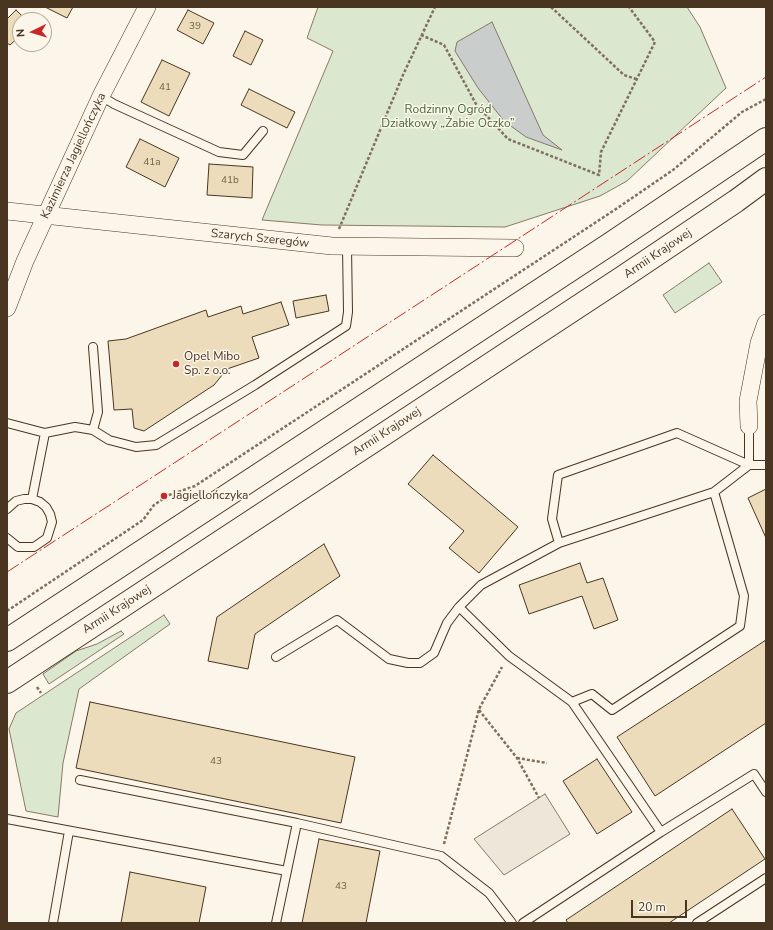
<!DOCTYPE html>
<html>
<head>
<meta charset="utf-8">
<style>
	body { margin:0 }
	#map { position:relative; width:773px; height:930px; overflow:hidden; background:#fbf6e9; font-family:"Nunito Sans",sans-serif }
	canvas { display:block }
	.frame { position:absolute; inset:0; border:8px solid #4a3520; pointer-events:none }
	.north { position:absolute; left:12px; top:12px; width:40px; height:40px; box-sizing:border-box; background:#fbf6e9; border:1px solid #b4a999; border-radius:50%; rotate:265deg; font-size:11px; font-weight:700; line-height:16px; text-align:center; color:#4a3520 }
	.north::after { content:''; display:block; margin:auto; width:14px; height:18px; background:#c62828; clip-path:polygon(50% 0,100% 100%,50% 72%,0 100%) }
	.scale { position:absolute; left:631px; top:900px; width:56px; height:18px; box-sizing:border-box; border:2px solid #4a3520; border-top:0; padding-left:5px; font-size:12px; line-height:14px; white-space:nowrap; color:#4a3520; -webkit-text-stroke:3px #fbf6e9; paint-order:stroke }
</style>
</head>
<body>
<div id="map">
<canvas width="773" height="930"></canvas>
<div class="frame"></div>
<div class="north">N</div>
<div class="scale">20 m</div>
</div>
<script>
const c = document.querySelector('canvas').getContext('2d');
c.lineJoin = 'round';
function paint(path, color) { c.fillStyle = color; c.fill(path, 'evenodd'); }
const toPath = rows => new Path2D(rows.map(r => 'M' + r).join(''));
function stroke(path, color, width, dash) { c.strokeStyle = color; c.lineWidth = width; c.lineCap = dash ? 'butt' : 'round'; c.setLineDash(dash || []); c.stroke(path); }
function label(font, color, halo, rows, align = 'center') {
  c.font = font + ' "Nunito Sans",sans-serif'; c.lineWidth = 3; c.setLineDash([]); c.textBaseline = 'middle'; c.strokeStyle = halo; c.fillStyle = color; for (const [text, x, y, turn = 0] of rows) {
    c.save(); c.translate(x, y); c.rotate((+turn || 0) * Math.PI / 180); c.textAlign = isNaN(turn) ? turn : align; if (halo) c.strokeText(text, 0, 0); c.fillText(text, 0, 0); c.restore();
  }
}
const green = toPath([
	[318,7,687,7,700,27,726,88,627,181,600,196,505,227,322,225,262,220,333,51,307,38,318,7],
	[709,263,722,282,675,313,663,295,709,263],
	[164,615,170,624,79,689,63,763,58,817,26,811,9,729,16,713,164,615],
	[121,631,124,634,49,684,43,674,76,651,97,644,121,631]
]);
paint(green, '#dce7d0');
stroke(green, '#887966', 1);
const parking = toPath([
	[545,794,570,834,504,875,474,839,545,794]
]);
paint(parking, '#ede7d9');
stroke(parking, '#887966', 1);
const water = toPath([
	[492,22,543,135,562,150,526,137,504,121,478,88,455,51,457,42,492,22]
]);
paint(water, '#c9cecd');
stroke(water, '#887966', 1);
const building = toPath([
	[45,7,73,7,67,18,45,7],
	[16,10,26,20,20,20,20,36,10,45,7,43,7,19,16,10],
	[188,10,214,23,203,44,177,30,188,10],
	[245,31,263,40,251,65,233,56,245,31],
	[162,60,190,73,169,116,141,102,162,60],
	[249,89,295,112,287,128,241,105,249,89],
	[140,139,179,158,165,187,126,167,140,139],
	[209,164,253,167,252,198,207,195,209,164],
	[326,295,329,311,296,318,293,301,326,295],
	[281,302,289,325,252,337,259,358,227,369,214,385,144,431,134,428,132,409,114,410,108,341,126,339,206,310,208,317,241,306,243,314,281,302],
	[433,455,518,527,479,573,449,548,464,531,408,484,433,455],
	[766,489,766,538,748,498,766,489],
	[324,544,340,576,255,634,248,669,208,661,217,617,324,544],
	[580,563,587,583,603,578,618,620,594,629,582,596,529,614,519,585,580,563],
	[766,640,766,723,655,796,617,737,766,640],
	[90,702,355,757,341,823,76,768,90,702],
	[597,759,632,812,597,834,563,781,597,759],
	[732,809,765,859,669,923,568,923,566,920,732,809],
	[319,839,380,851,366,923,302,923,319,839],
	[130,872,206,887,199,923,121,923,130,872]
]);
paint(building, '#ecdcbc');
stroke(building, '#4a3520', 1);
const service = toPath([
	[101,96,114,104,219,152,243,155,263,131],
	[7,423,45,433,75,427,93,430,109,440,136,447,156,445,255,385,346,326,348,312,347,247],
	[93,430,98,412,93,347],
	[32,499,45,433],
	[7,509,16,501,24,499,32,499,40,502,46,507,50,514,52,522,47,538,34,547,18,547,7,538],
	[559,543,552,519,558,475,677,433,749,465,766,465],
	[459,607,509,656,572,702],
	[276,657,337,620,389,659,408,663,420,663,434,653,447,623,459,607,481,585,559,543,714,492],
	[80,780,297,823],
	[7,819,287,871],
	[661,832,754,774,766,792],
	[53,923,69,831],
	[276,923,297,823,441,856,489,893,512,923],
	[523,923,661,832,572,702,592,694,612,710,740,626,744,596,714,492,749,465,749,426],
	[697,923,766,878]
]);
const minor = toPath([
	[7,211,332,246,515,248],
	[7,308,25,261,101,96,147,7],
	[749,426,748,401,759,343,766,323]
]);
const secondary = toPath([
	[7,640,610,244,766,139],
	[7,682,623,277,736,201,766,179]
]);
stroke(service, '#4a3520', 10);
stroke(minor, '#4a3520', 18);
stroke(secondary, '#4a3520', 24);
stroke(toPath([
	[551,7,624,75,636,79],
	[421,35,444,45,476,104,508,139,599,175,601,152,655,42,629,7],
	[339,229,403,75,435,7],
	[7,611,143,520,154,505,169,495,195,486,616,209,673,170,742,112,766,99],
	[37,687,41,693],
	[479,710,517,758,539,798],
	[517,758,547,763],
	[444,844,479,709,502,667]
]), '#7f6f5c', 2.5, [3, 2]);
stroke(service, '#fbf6e9', 8);
stroke(minor, '#fbf6e9', 17);
stroke(secondary, '#fbf6e9', 22);
stroke(toPath([
	[7,572,766,77]
]), '#c62828', 1, [14, 3, 2, 3]);
for (const [x, y, r, color] of [
	[176,364,4,"#c62828"],
	[164,496,4,"#c62828"]
]) { const dot = new Path2D(); dot.arc(x, y, r, 0, 2 * Math.PI); c.fillStyle = color; c.fill(dot); stroke(dot, '#fbf6e9', 1.5); }
label('10px', '#725f47', null, [
	["39",195,27],
	["41",165,88],
	["41a",152,163],
	["41b",230,181],
	["43",216,762],
	["43",341,887]
]);
label('12px', '#436837', '#fbf6e9', [
	["Rodzinny Ogród",448,110],
	["Działkowy „Żabie Oczko”",448,124]
]);
label('12px', '#4a3520', '#fbf6e9', [
	["Kazimierza Jagiellończyka",74,156,-65],
	["Szarych Szeregów",260,239,6],
	["Armii Krajowej",658,254,-34],
	["Armii Krajowej",387,432,-33],
	["Armii Krajowej",117,610,-33]
]);
label('12px', '#4a3520', '#fbf6e9', [
	["Opel Mibo",184,357],
	["Sp. z o.o.",184,371],
	["Jagiellończyka",172,496]
], 'left');
</script>
</body>
</html>
